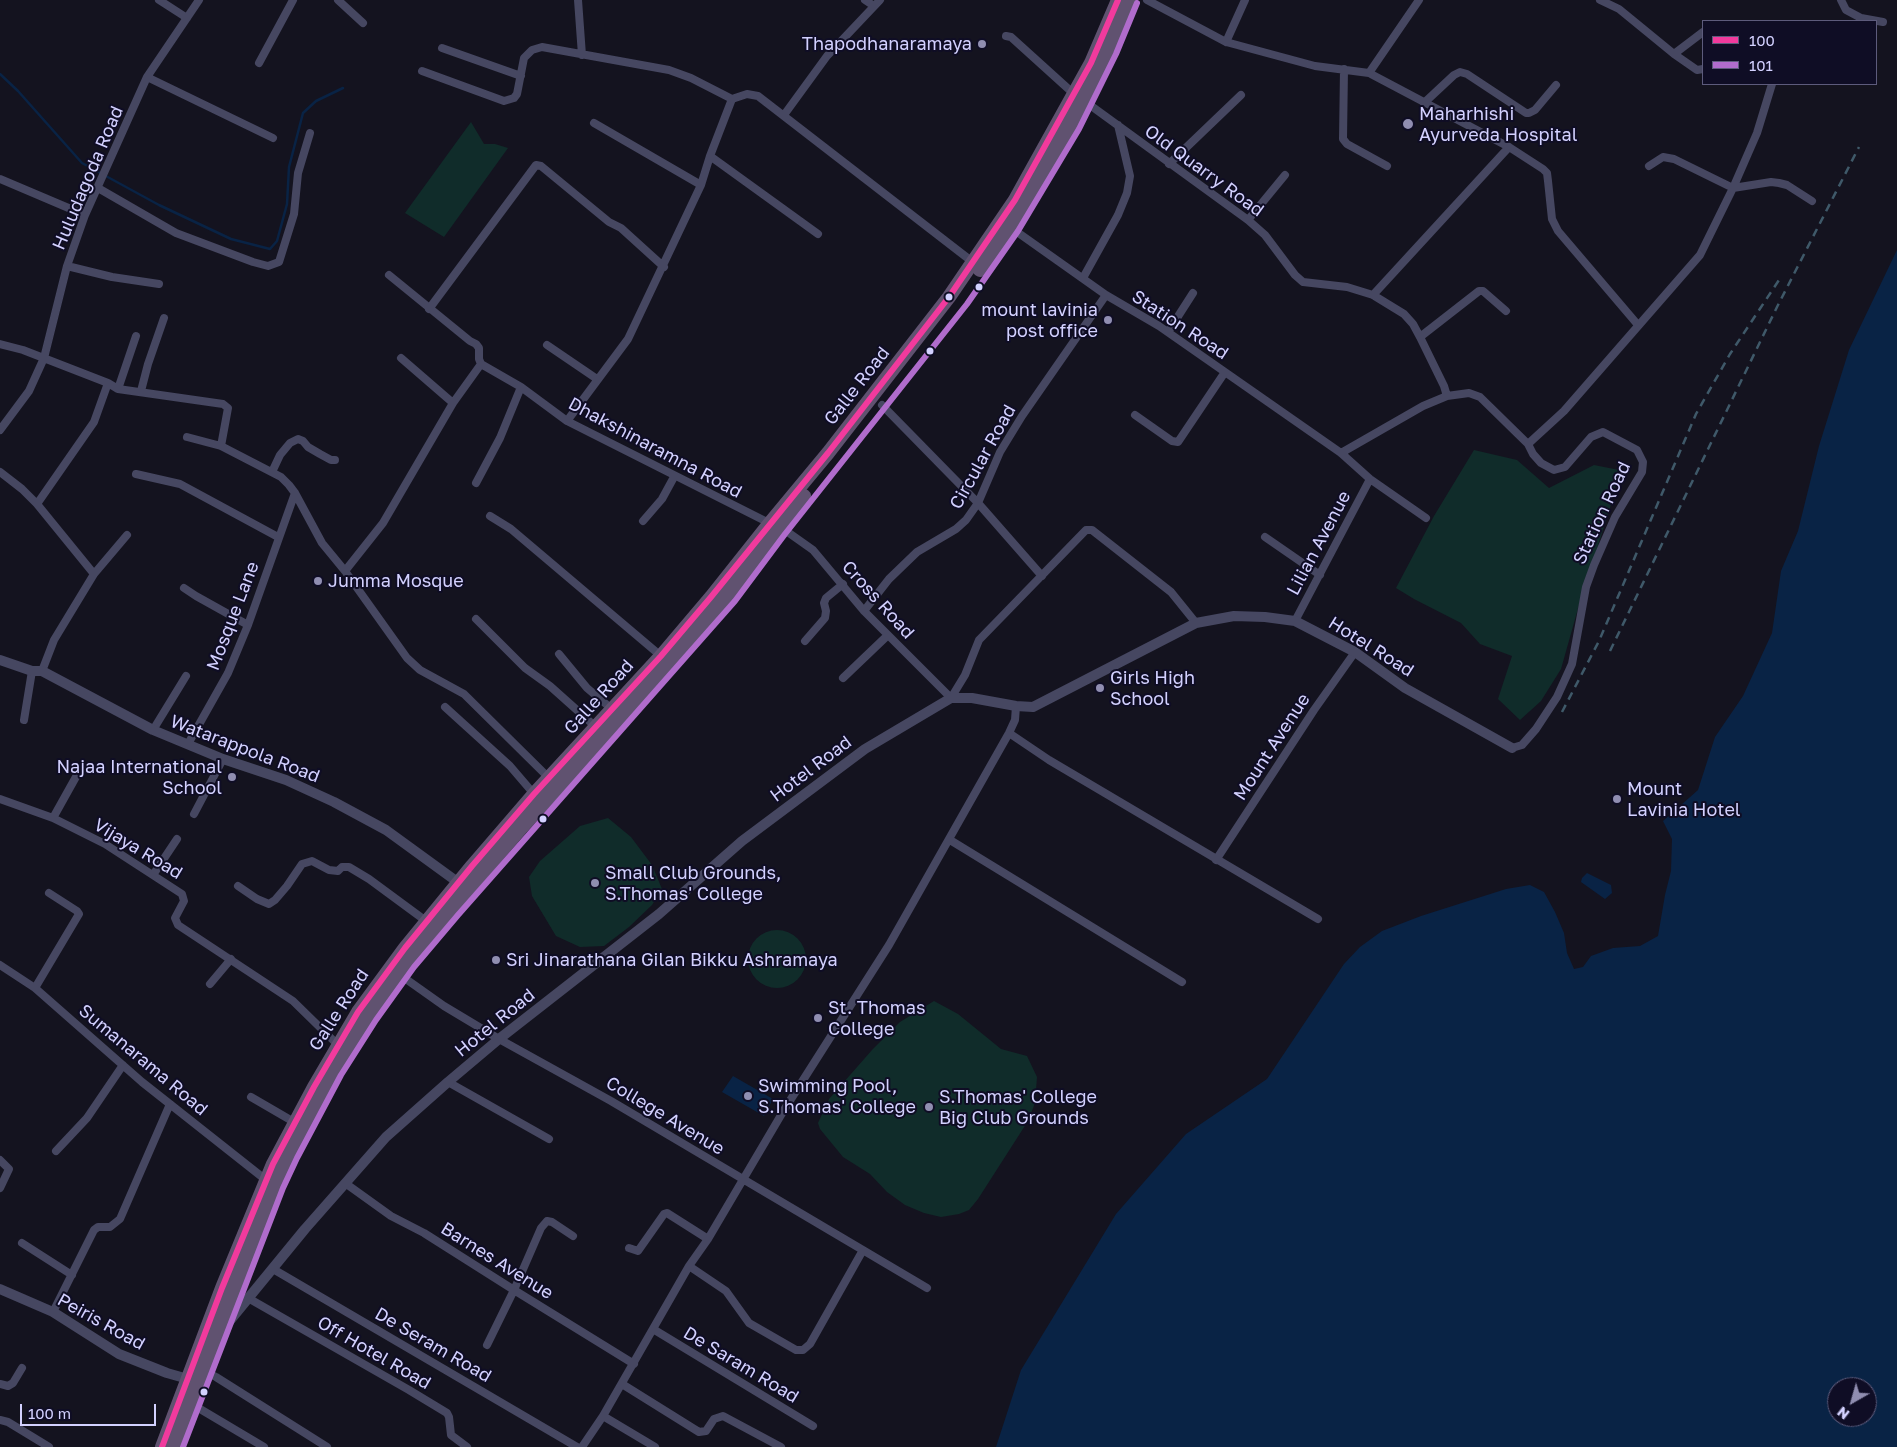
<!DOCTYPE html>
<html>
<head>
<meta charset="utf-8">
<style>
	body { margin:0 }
	#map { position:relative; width:1897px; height:1447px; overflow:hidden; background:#14131f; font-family:"Golos Text",sans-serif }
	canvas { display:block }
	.legend { position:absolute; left:1702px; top:20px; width:175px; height:65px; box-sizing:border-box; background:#0f0d25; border:1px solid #5d5b7c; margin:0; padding:6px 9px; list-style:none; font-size:15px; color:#d3d1ff }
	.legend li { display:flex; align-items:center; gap:10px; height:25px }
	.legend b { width:25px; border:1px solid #5d5b7c }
	.north { position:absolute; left:1827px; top:1377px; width:50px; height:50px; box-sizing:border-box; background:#0f0d25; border:1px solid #5d5b7c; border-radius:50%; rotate:218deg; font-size:14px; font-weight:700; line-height:20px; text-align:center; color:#d3d1ff }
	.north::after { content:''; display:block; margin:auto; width:18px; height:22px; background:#908eb1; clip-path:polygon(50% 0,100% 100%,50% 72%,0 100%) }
	.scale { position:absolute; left:20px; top:1404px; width:136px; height:22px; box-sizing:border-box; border:2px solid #d3d1ff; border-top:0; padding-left:6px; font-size:15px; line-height:18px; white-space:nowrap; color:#d3d1ff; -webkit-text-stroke:4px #0f0d25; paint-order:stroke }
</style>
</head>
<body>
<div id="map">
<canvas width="1897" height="1447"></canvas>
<ul class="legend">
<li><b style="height:6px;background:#f13a9d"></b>100</li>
<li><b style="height:6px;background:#b06ccc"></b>101</li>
</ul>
<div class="north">N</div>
<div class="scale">100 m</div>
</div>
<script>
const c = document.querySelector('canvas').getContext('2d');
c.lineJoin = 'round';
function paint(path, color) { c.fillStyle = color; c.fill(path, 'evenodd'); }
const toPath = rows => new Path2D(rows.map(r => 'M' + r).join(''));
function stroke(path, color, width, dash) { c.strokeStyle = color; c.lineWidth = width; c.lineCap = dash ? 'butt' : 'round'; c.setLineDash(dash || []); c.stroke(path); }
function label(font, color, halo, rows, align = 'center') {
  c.font = font + ' "Golos Text",sans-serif'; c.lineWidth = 4; c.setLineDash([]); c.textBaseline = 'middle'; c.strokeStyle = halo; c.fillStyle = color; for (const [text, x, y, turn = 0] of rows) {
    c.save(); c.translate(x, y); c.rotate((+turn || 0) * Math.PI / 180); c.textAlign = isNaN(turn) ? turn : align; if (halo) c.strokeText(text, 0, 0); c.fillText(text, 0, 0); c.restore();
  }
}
paint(toPath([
	[471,122,484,144,495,144,508,148,444,237,405,213],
	[1474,450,1517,460,1549,488,1594,465,1619,470,1610,508,1579,605,1561,669,1541,701,1520,720,1498,699,1512,656,1480,644,1461,623,1414,599,1396,588,1434,516],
	[608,818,631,837,652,865,662,889,652,905,629,927,604,946,580,947,556,936,532,896,529,877,540,861,580,826],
	'748 959a29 29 0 1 1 58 0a29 29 0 1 1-58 0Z',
	[934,1001,958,1014,1001,1049,1027,1056,1037,1077,1035,1103,1028,1121,978,1199,969,1210,959,1214,941,1217,924,1213,905,1205,887,1192,870,1174,843,1157,820,1129,818,1123,829,1099,872,1050,900,1022]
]), '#102c2a');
paint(toPath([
	[1897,250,1897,1447,996,1447,1021,1370,1116,1214,1186,1134,1267,1079,1344,964,1360,947,1382,931,1421,916,1506,889,1530,885,1544,892,1555,912,1564,933,1567,953,1574,969,1583,967,1591,956,1613,948,1640,946,1658,936,1665,895,1671,871,1672,839,1663,821,1698,790,1715,737,1743,696,1772,633,1781,571,1798,531,1819,446,1849,350],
	[1837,1387,1867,1387,1867,1417,1837,1417],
	[1587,873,1611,885,1612,893,1605,899,1581,882,1582,878],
	[733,1076,773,1099,764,1116,722,1092]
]), '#092345');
stroke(toPath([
	[0,74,18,91,82,163,159,205,231,239,270,249,277,241,287,204,289,167,303,113,316,101,343,88]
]), '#092345', 2.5);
stroke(toPath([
	[159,0,187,18],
	[338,0,363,23],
	[578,0,582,55],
	[865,0,874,6],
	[1147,0,1226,42,1315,66,1369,73,1509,147,1543,169,1547,173,1548,181,1552,219,1558,231,1638,325],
	[1600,0,1619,9,1674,54,1697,70,1703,69],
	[1841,0,1846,10,1861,18,1883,22],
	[1006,36,1011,37,1074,94],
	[1226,42,1245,0],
	[442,48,521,76],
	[1674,54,1703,32],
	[259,63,293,0],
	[1344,69,1343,139,1347,144,1387,166],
	[422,71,504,101,514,98,517,94,524,58,532,50,542,47,669,70,691,78,732,99,747,94,758,96,974,263],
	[1369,73,1419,0],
	[147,77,273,138],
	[1083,100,1248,220,1265,235,1295,275,1303,282,1347,287,1373,295,1404,314,1413,324,1420,337,1444,386,1447,396],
	[1424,103,1454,75,1460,72,1467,74,1526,113,1529,113,1535,110,1556,85],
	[784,115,827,56,880,0],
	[594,123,701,185],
	[710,156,818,234],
	[1169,164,1241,95],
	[1649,166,1663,157,1674,159,1733,188,1771,182,1779,183,1787,185,1812,201],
	[0,179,85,215],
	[98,188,176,233,253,262,268,266,279,262,294,214,298,173,310,133],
	[1248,220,1285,175],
	[1010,227,1106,295,1159,326,1341,453,1370,479,1426,518],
	[67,266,112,277,159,284],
	[389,275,470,341,476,344,479,348,479,359,481,364,521,387,567,421,789,533,813,550,864,611,951,698,965,675,979,640,1086,530,1092,530,1171,592,1196,623],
	[1083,278,1118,215,1127,193,1130,176,1118,125],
	[1373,295,1509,147],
	[429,309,536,165,541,166,609,222,621,228,664,267],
	[1168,332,1193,293],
	[1420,337,1479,291,1483,291,1506,311],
	[0,344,23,350,108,383,118,389,223,404,228,408,221,446],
	[547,345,597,379],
	[401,358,453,403],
	[118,389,136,336],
	[141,391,148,364,164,318],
	[882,405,978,503,1042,576],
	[1135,415,1172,441,1178,442,1225,372],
	[567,421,628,339,701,185,710,156,732,99],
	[0,430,29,391,44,358,67,266,85,215,147,77,199,0],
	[187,437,221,446,281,477,289,485,295,493,322,543,345,571,407,658,420,670,464,694,550,779],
	[1528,444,1564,411,1700,255,1733,188,1757,133,1772,84],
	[1341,453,1423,406,1447,396,1469,393,1480,397,1528,444,1533,454,1541,463,1554,470,1565,467,1591,437,1603,432,1637,450,1643,462,1642,472,1615,517,1594,565,1586,587,1572,664,1557,697,1536,729,1522,745,1512,748],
	[0,472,22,489,37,504,94,574,54,640,42,671],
	[272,472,280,455,290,443,298,439,303,441,308,447,320,454,331,460,335,460],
	[136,474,180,484,278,537],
	[476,483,500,438,521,387],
	[37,504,94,422,108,383],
	[490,516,511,529,661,656],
	[643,521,662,499,674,477],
	[1265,537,1320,575],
	[345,571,383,523,453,403,481,364],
	[94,574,127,535],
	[184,588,196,596,248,625],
	[864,611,889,579,917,552,956,529,966,520,978,503,1000,452,1022,416,1106,295],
	[476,619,525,668,550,686,597,728],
	[1295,621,1370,479],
	[805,641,825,618,826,611,824,603,826,598,843,584],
	[559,654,587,688,613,710],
	[843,678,888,635],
	[445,707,510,766,534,794],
	[24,720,32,671],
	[153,730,186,676],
	[1009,733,1049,760,1318,919],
	[188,744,228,673,248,625,295,493],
	[0,799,53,818,105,844,182,894,184,901,175,918,178,925,293,1001,338,1045],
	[194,814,223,759],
	[53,818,77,775],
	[950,840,1182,982],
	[1216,860,1314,710,1355,652],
	[153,875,177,839],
	[238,886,257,899,269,904,275,900,287,886,302,864,312,861,329,870,338,871,342,867,349,867,369,879,426,921],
	[0,965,35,988,142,1082,266,1180],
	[396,972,444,1006,499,1039,611,1101,927,1288],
	[210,984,231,959],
	[35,988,79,914,77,911,49,893],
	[448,1082,549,1139],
	[251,1097,294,1122],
	[56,1151,87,1118,123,1065],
	[0,1160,9,1169,0,1188],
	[345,1183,391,1216,424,1233,514,1290,634,1364],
	[22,1243,72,1275],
	[629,1248,638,1251,664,1214,667,1213,708,1239],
	[689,1266,726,1291,749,1323,796,1350,803,1350,810,1344,863,1250],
	[273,1269,577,1447],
	[248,1298,409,1390,447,1413,449,1417,451,1435,467,1447],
	[53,1312,94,1230,98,1227,110,1227,120,1219,170,1104],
	[653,1329,813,1426],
	[487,1345,514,1290,541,1228,547,1221,552,1222,573,1236],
	[203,1370,216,1377,327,1447],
	[0,1384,8,1386,13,1383,22,1368],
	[622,1384,699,1432,706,1431,714,1419,723,1416,781,1447],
	[190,1403,264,1447],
	[603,1416,655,1447],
	[0,1420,8,1422,49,1447],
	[582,1447,603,1416,689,1266,708,1239,784,1110,889,945,1009,733,1015,720,1016,706]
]), '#464761', 8);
stroke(toPath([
	[0,660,32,671,42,671,153,730,223,759,286,780,334,802,386,830,463,886],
	[0,1289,53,1312,119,1354,167,1373,188,1379],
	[223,1329,305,1229,386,1137,448,1082,499,1039,659,914,742,841,865,749,951,698,972,698,1016,706,1033,707,1196,623,1234,616,1265,617,1295,621,1355,652,1405,688,1512,748]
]), '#464761', 10);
stroke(toPath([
	[980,270,1004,238,1023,207,1071,125,1108,50,1129,0],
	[162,1447,222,1288,273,1164,314,1087,358,1012,405,948,472,866,534,794,661,656,711,597,769,524,828,453,949,297,1015,200,1091,63,1118,0],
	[174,1447,275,1185,289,1154,333,1071,369,1015,407,962,426,938,522,827,636,701,728,595,804,496]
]), '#605270', 14);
stroke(toPath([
	[1610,651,1777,307,1859,147],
	[1562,712,1599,641,1696,414,1730,354,1779,280]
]), '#3f5969', 2.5, [8, 6]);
stroke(toPath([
	[162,1447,222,1288,273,1164,314,1087,358,1012,405,948,472,866,534,794,661,656,711,597,828,453,949,297,1015,200,1091,63,1118,0]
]), '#f13a9d', 6);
stroke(toPath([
	[183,1447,283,1188,297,1158,341,1075,376,1020,414,967,458,915,735,601,785,534,967,304,1018,231,1079,129,1116,54,1137,3]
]), '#b06ccc', 6);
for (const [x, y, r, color] of [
	[982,44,5,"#908eb1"],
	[1408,124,6,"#908eb1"],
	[979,287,4.5,"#d3d1ff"],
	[949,297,4.5,"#d3d1ff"],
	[1108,320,5,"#908eb1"],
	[930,351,4.5,"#d3d1ff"],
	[318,581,5,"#908eb1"],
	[1100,688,5,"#908eb1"],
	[232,777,5,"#908eb1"],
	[1617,799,5,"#908eb1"],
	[543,819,4.5,"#d3d1ff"],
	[595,883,5,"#908eb1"],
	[496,960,5,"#908eb1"],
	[818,1018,5,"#908eb1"],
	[748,1096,5,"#908eb1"],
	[929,1107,5,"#908eb1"],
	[204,1392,4.5,"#d3d1ff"]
]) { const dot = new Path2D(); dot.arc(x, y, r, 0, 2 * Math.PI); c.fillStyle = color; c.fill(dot); stroke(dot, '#0f0d25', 2); }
label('18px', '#d3d1ff', '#0f0d25', [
	["Thapodhanaramaya",972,44,"right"],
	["Maharhishi",1419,114],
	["Ayurveda Hospital",1419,135],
	["mount lavinia",1098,310,"right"],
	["post office",1098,331,"right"],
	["Jumma Mosque",328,581],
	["Girls High",1110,678],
	["School",1110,699],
	["Najaa International",222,767,"right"],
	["School",222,788,"right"],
	["Mount",1627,789],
	["Lavinia Hotel",1627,810],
	["Small Club Grounds,",605,873],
	["S.Thomas' College",605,894],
	["Sri Jinarathana Gilan Bikku Ashramaya",506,960],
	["St. Thomas",828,1008],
	["College",828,1029],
	["Swimming Pool,",758,1086],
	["S.Thomas' College",758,1107],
	["S.Thomas' College",939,1097],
	["Big Club Grounds",939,1118]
], 'left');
label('18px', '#d3d1ff', '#0f0d25', [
	["Old Quarry Road",1204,171,36],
	["Huludagoda Road",88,178,-67],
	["Station Road",1180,325,33],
	["Galle Road",857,386,-52],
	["Dhakshinaramna Road",655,448,28],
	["Circular Road",983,457,-61],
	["Station Road",1602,513,-65],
	["Lilian Avenue",1319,543,-62],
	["Cross Road",878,600,48],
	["Mosque Lane",233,616,-69],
	["Hotel Road",1371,647,32],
	["Galle Road",599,697,-48],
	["Mount Avenue",1272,747,-57],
	["Watarappola Road",245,749,21],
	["Hotel Road",811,769,-37],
	["Vijaya Road",138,849,31],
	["Galle Road",339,1010,-57],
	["Hotel Road",495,1023,-39],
	["Sumanarama Road",143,1060,40],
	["College Avenue",665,1116,31],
	["Barnes Avenue",497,1261,32],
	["Peiris Road",101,1322,29],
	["De Seram Road",433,1345,30],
	["Off Hotel Road",374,1353,30],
	["De Saram Road",741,1365,31]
]);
</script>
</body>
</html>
